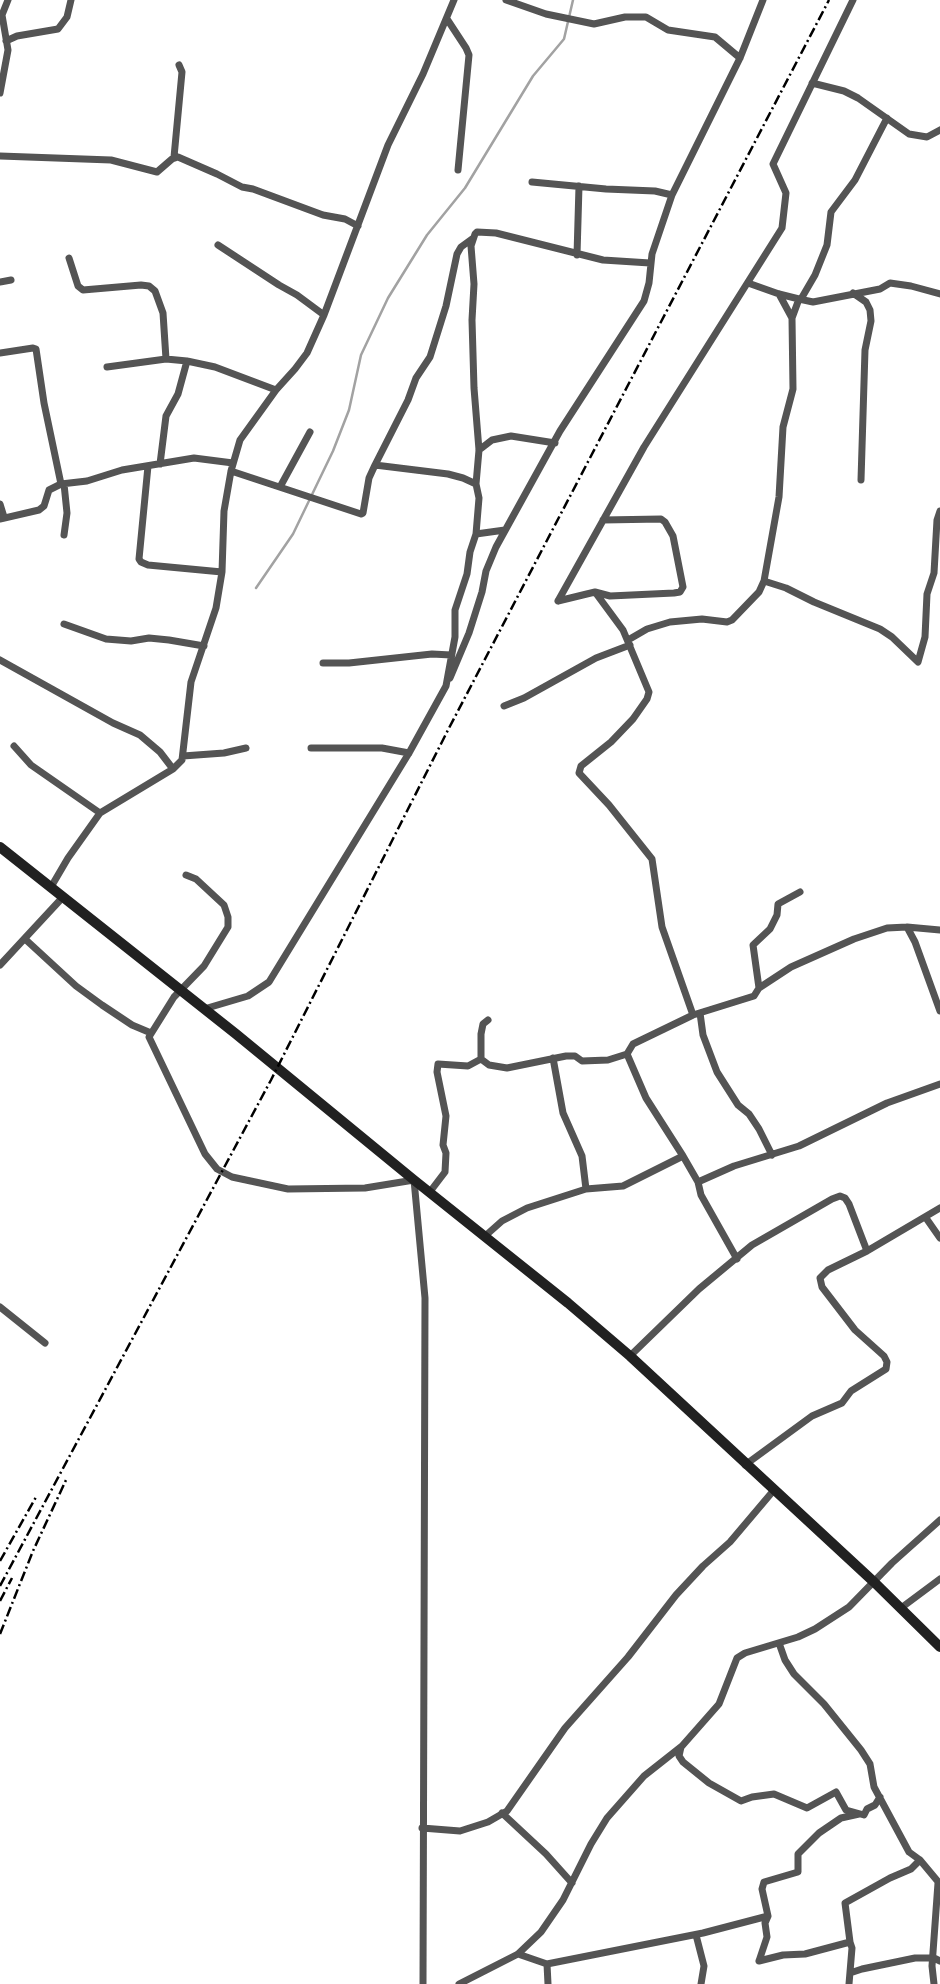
<!DOCTYPE html>
<html>
<head>
<meta charset="utf-8">
<style>
	body { margin:0 }
	canvas { display:block; background:#fff }
</style>
</head>
<body>
<canvas width="940" height="1984"></canvas>
<script>
const c = document.querySelector('canvas').getContext('2d');
c.lineJoin = 'round';
const toPath = rows => new Path2D(rows.map(r => 'M' + r).join(''));
function stroke(path, color, width, dash) { c.strokeStyle = color; c.lineWidth = width; c.lineCap = dash ? 'butt' : 'round'; c.setLineDash(dash || []); c.stroke(path); }
stroke(toPath([
	[256,588,293,534,333,451,349,410,361,355,388,298,427,235,465,188,533,76,564,39,573,0]
]), '#a2a2a2', 2.5);
stroke(toPath([
	[506,0,546,14,594,24,625,17,646,17,668,30,715,37,740,58],
	[447,19,466,48,469,55,458,170],
	[6,41,17,36,58,29,67,17,71,0],
	[812,83,844,91,858,98,909,134,927,137,940,130],
	[0,93,8,50,2,15,8,0],
	[0,156,111,160,157,172,172,159,178,157,217,174,242,187,253,189,323,215,345,219,358,226],
	[174,157,182,72,179,65],
	[532,182,606,189,655,191,672,195],
	[218,245,279,285,297,295,324,315],
	[577,255,579,186],
	[69,258,78,286,83,290,141,285,149,286,155,291,163,313,166,359],
	[0,282,11,280],
	[853,293,866,302,870,310,871,321,865,350,861,480],
	[779,294,792,318],
	[799,299,813,302,880,289,890,283,911,286,940,294],
	[801,299,815,275,827,245,831,212,855,180,887,118],
	[0,353,33,348,36,349,44,403,61,484,87,481,122,470,194,458,233,463],
	[107,367,166,359,187,361,215,367,276,390],
	[479,450,492,440,511,436,555,443],
	[160,464,166,416,178,394,187,361],
	[375,465,408,400,416,378,430,357,446,306,457,254,461,247,472,239],
	[148,466,139,559,141,562,148,565,222,572],
	[64,484,67,513,64,535],
	[476,484,479,450,474,388,472,320,474,284,471,246,475,234,477,232,496,233,603,260,650,263],
	[280,487,310,432],
	[0,504,4,517],
	[0,519,39,510,44,506,49,490,61,484],
	[476,534,505,530],
	[764,581,786,588,814,602,880,629,892,637,918,662,925,637,927,594,934,573,937,520,940,511],
	[595,592,610,596,674,593,680,592,683,587,673,536,665,522,661,519,603,520],
	[558,601,644,447,782,228,786,193,773,164,853,0],
	[558,601,595,592,623,630,649,692,647,699,633,719,611,742,581,766,579,773,609,805,652,859,662,927,693,1015],
	[64,624,106,639,131,641,149,638,169,640,204,646],
	[628,640,647,629,670,622,702,619,727,622,732,620,759,592,764,581,779,497,783,427,793,389,792,318,799,299,779,294,748,283],
	[0,660,113,723,140,735,160,752,173,769],
	[323,663,349,663,432,654,451,655],
	[450,678,469,633,482,592,486,571,496,547,560,431,644,301,649,283,652,254,672,195,740,58,763,0],
	[504,706,524,698,596,658,630,645],
	[14,746,31,765,100,813],
	[311,748,382,748,409,753],
	[183,756,224,753,246,748],
	[186,875,196,879,224,905,228,917,228,927,204,966,174,997,149,1037,205,1154,217,1169,232,1177,288,1189,365,1188,414,1180,425,1298,423,1984],
	[51,887,68,858,100,813,173,769,182,760,191,682,216,608,222,572,224,511,231,471,240,440,276,390,295,369,307,353,324,315,388,145,423,74,454,0],
	[907,927,940,930],
	[25,939,76,986,102,1005,132,1025,151,1033],
	[0,965,63,897],
	[759,988,791,967,854,939,887,928,907,927,915,942,940,1011],
	[204,1009,248,996,269,982,409,753,446,686,455,637,455,610,467,574,470,552,476,534,479,498,476,484,463,478,448,474,375,465,369,478,363,513,361,514,231,471],
	[700,1013,703,1035,717,1072,738,1105,749,1114,759,1129,772,1155],
	[627,1054,646,1098,683,1156,698,1182,701,1195,737,1259],
	[553,1058,563,1113,582,1156,586,1189],
	[481,1059,489,1065,507,1068,566,1056,575,1056,582,1061,608,1060,627,1054,633,1044,693,1015,754,996,759,988,753,945,770,929,777,915,778,904,800,892],
	[481,1059,481,1034,483,1024,488,1020],
	[698,1182,734,1166,799,1146,887,1103,940,1084],
	[429,1193,445,1172,446,1153,443,1145,446,1116,437,1072,438,1064,468,1066,481,1059],
	[926,1218,940,1238],
	[484,1237,502,1221,527,1208,586,1189,623,1186,683,1156],
	[0,1307,45,1343],
	[630,1356,699,1289,752,1245,832,1199,840,1196,845,1198,849,1204,867,1251],
	[745,1465,812,1416,842,1403,851,1391,886,1369,887,1362,884,1356,855,1330,822,1287,820,1278,828,1270,867,1251,940,1208],
	[901,1608,940,1579],
	[779,1643,785,1660,794,1674,824,1704,861,1750,870,1764,874,1787,909,1852,920,1860,940,1884],
	[681,1747,679,1756,683,1762,709,1783,741,1801,752,1797,774,1794,807,1808,836,1792,846,1810,864,1815,867,1809,875,1805,880,1797],
	[502,1813,546,1854,572,1883],
	[422,1828,460,1831,488,1822,507,1811,565,1728,628,1657,676,1595,703,1566,730,1542,774,1490],
	[696,1935,704,1966,701,1984],
	[518,1954,547,1964,548,1984],
	[759,1961,783,1955,805,1954,850,1942,845,1903,890,1878,911,1869,920,1860],
	[759,1961,767,1937,765,1923,768,1916,762,1889,764,1882,798,1872,798,1854,819,1833,841,1818,859,1814],
	[547,1964,703,1933,768,1916],
	[850,1973,862,1969,915,1958,934,1958,940,1961],
	[459,1984,518,1954,541,1932,563,1900,591,1844,607,1818,644,1776,682,1746,719,1704,737,1658,745,1653,798,1637,815,1629,849,1607,892,1563,940,1520],
	[849,1984,852,1948,850,1942],
	[934,1984,932,1966,938,1883]
]), '#545454', 7);
stroke(toPath([
	[0,847,236,1034,414,1180,568,1303,630,1356,874,1582,940,1647]
]), '#212121', 10);
stroke(toPath([
	[0,1561,36,1497],
	[0,1586,271,1080,448,730,829,0],
	[0,1601,12,1578],
	[0,1634,33,1551,66,1480]
]), '#000', 2.5, [10, 3.5, 2, 3.5]);
</script>
</body>
</html>
